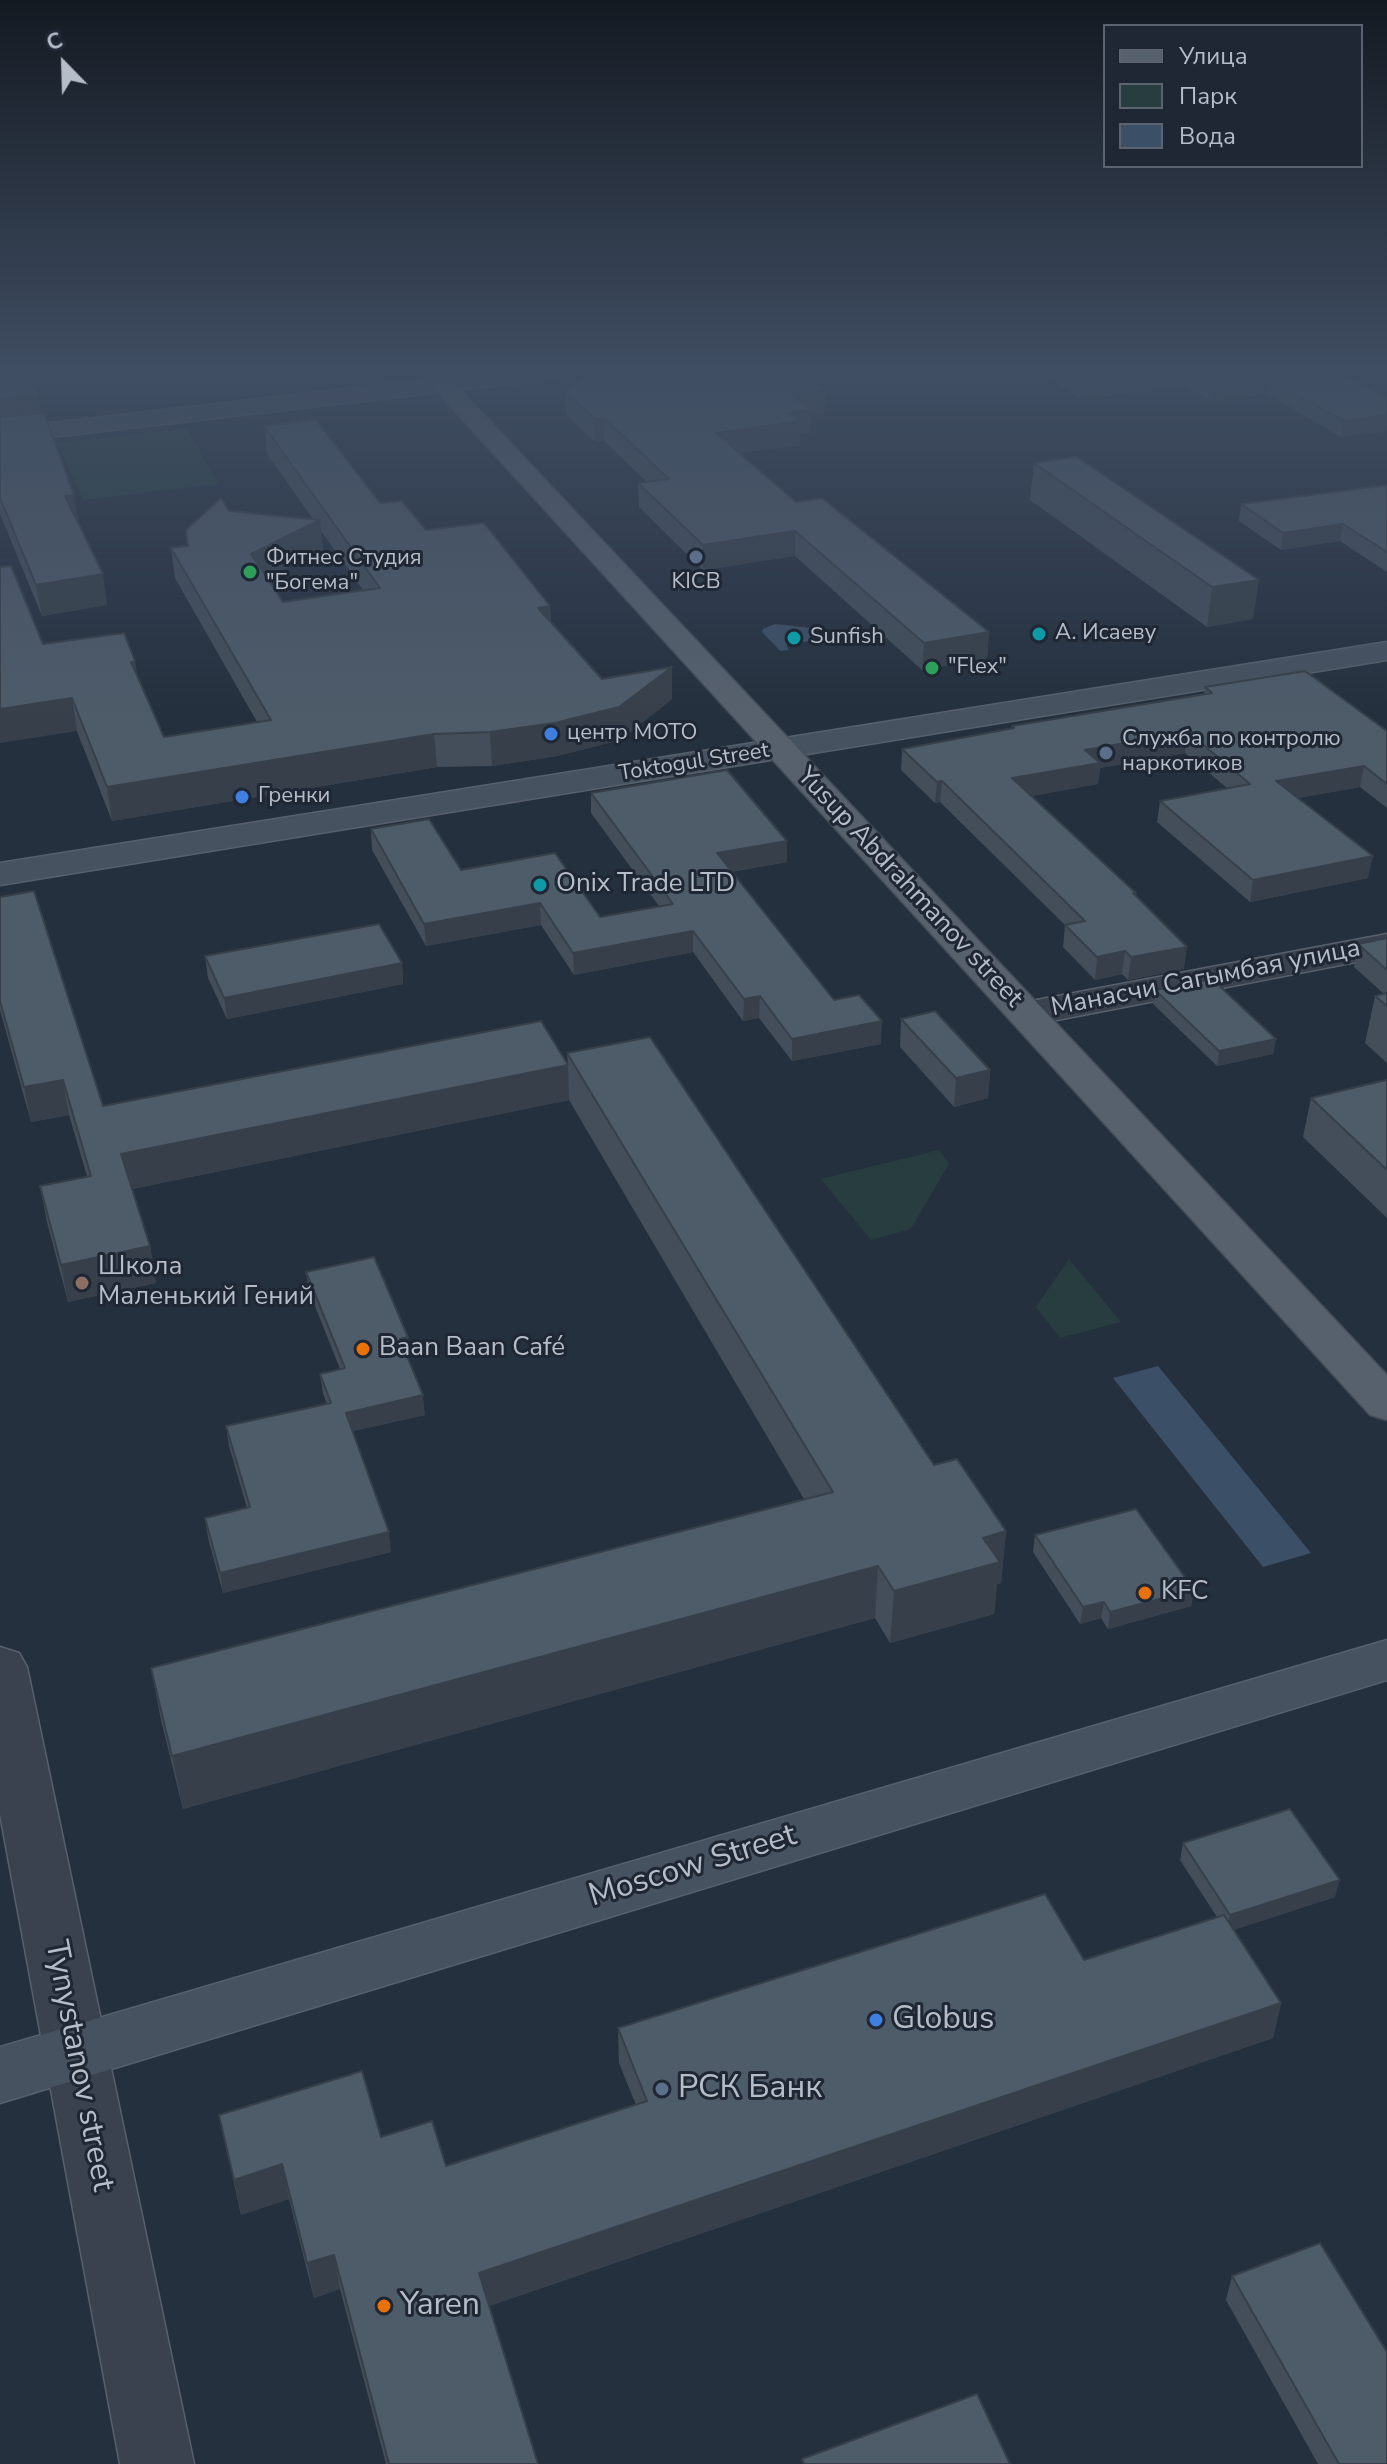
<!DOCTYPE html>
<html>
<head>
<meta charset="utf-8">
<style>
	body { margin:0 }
	#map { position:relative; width:1387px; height:2464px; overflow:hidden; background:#25303e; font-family:"Nunito Sans",sans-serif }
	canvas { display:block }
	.legend { position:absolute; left:1103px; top:24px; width:260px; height:144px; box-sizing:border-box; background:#1e2733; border:2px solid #5a636f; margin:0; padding:10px 14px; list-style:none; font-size:24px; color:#b5bdc9 }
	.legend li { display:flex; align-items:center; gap:16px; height:40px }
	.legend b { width:40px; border:2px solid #5a636f }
	.north { position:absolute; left:24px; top:24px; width:80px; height:80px; -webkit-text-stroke:6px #1e2733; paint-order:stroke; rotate:337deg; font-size:22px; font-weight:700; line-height:32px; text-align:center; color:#b5bdc9 }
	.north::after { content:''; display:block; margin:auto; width:28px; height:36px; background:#b5bdc9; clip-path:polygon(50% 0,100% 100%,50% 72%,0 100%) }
</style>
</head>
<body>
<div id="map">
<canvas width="1387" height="2464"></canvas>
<ul class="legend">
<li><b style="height:10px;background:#57616e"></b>Улица</li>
<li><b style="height:22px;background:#273d3f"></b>Парк</li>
<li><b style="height:22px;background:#3b4f66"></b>Вода</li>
</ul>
<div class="north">С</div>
</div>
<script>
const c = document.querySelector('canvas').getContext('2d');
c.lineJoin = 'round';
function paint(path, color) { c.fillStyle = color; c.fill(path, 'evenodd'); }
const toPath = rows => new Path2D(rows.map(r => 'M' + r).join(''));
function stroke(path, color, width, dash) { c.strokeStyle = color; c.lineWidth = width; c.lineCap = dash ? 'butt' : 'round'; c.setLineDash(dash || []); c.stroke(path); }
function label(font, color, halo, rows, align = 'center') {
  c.font = font + ' "Nunito Sans",sans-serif'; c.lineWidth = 6; c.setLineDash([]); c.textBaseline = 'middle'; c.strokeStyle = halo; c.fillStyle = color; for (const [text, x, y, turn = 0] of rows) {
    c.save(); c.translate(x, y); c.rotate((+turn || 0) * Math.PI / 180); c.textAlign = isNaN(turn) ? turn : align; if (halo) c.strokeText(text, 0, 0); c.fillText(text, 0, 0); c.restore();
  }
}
paint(toPath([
	[186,428,219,484,83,500,57,443],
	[939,1150,949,1164,911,1229,871,1240,821,1179],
	[1069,1259,1121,1322,1060,1338,1036,1307]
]), '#273d3f');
paint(toPath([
	[775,624,810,628,826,643,814,645,809,641,786,645,789,650,780,651,762,632,763,629],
	[1158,1366,1311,1553,1263,1567,1113,1378]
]), '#3b4f66');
const minor = toPath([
	[1387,934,1387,956,1026,1026,1012,1022,1007,1014,1012,1006,1026,1002,1387,934],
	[0,1647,19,1653,27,1667,194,2464,120,2464,0,1814,0,1647]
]);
const secondary = toPath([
	[493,372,566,372,562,377,554,379,0,443,0,429,493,372],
	[1387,642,1387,660,0,885,0,863,1387,642],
	[1387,1640,1387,1680,0,2103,0,2047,1387,1640]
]);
const primary = toPath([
	[419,372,444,372,1387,1375,1387,1420,1370,1415,419,372]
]);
stroke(minor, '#57606c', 3);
stroke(secondary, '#57606c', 3);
stroke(primary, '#424b57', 3);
paint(minor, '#39424e');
paint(secondary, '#475260');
paint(primary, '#57616e');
paint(toPath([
	[0,372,37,394,41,413,107,605,42,616,0,514],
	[1039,372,1348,372,1348,377,1387,398,1387,431,1341,437,1267,394,1211,401,1186,386,1080,399],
	[833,378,813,380,825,413,811,415,811,433,800,434,800,445,739,453,796,502,989,632,987,658,922,670,795,556,703,570,639,507,638,483,647,482,604,441,595,442,566,415,565,392],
	[264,426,380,503,550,606,551,622,602,679,672,699,620,740,557,756,492,766,437,767,112,821,43,644,138,678,164,737,257,722,175,578,171,548,188,546,229,511,313,519,267,454],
	[321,531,363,590,283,602,267,578,323,549],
	[1077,457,1253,619,1207,627,1030,500,1034,463],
	[1387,485,1387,572,1340,541,1281,550,1239,521,1241,504],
	[1205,687,1387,731,1387,808,1360,787,1298,798,1368,878,1250,902,1157,822,1160,801,1227,788,1185,753,1100,768,1098,784,1031,796,1136,893,1136,896,1184,969,1128,980,1122,974,1095,980,1063,947,1065,925,940,802,935,803,901,770,902,749,1011,729,1012,726,1204,694],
	[591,793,787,841,787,862,731,872,834,1000,881,1044,792,1061,759,1018,743,1021,693,952,574,975,541,925,426,946,372,850,371,829,461,870,600,917,659,906,591,813],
	[0,897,103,1106,568,1065,567,1053,934,1465,1006,1531,1001,1583,997,1584,994,1614,890,1643,875,1618,183,1809,161,1720,151,1668,804,1499,569,1100,132,1189,150,1246,156,1283,68,1302,47,1222,40,1186,87,1176,69,1115,31,1122,0,1010],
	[1387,938,1387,1063,1365,1043,1375,996,1384,994,1354,967,1358,944],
	[205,956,402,963,403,984,227,1019,208,978],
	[1155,990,1276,1039,1273,1054,1217,1066,1153,1004],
	[901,1019,990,1070,988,1098,954,1107,900,1047],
	[1387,1081,1387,1218,1303,1137,1311,1098],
	[306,1272,410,1356,408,1357,425,1415,353,1431,391,1552,223,1593,208,1538,205,1518,247,1508,229,1446,226,1426,327,1404,323,1393,320,1374,340,1369,309,1291],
	[1035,1535,1194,1590,1191,1606,1108,1629,1101,1618,1080,1624,1033,1552],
	[1183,1843,1335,1897,1233,1930,1281,2003,1273,2038,489,2306,538,2464,386,2464,340,2289,314,2298,289,2199,241,2215,219,2115,381,2137,446,2166,636,2105,619,2063,618,2028,1084,1960,1217,1917,1180,1860],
	[1232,2276,1387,2464,1318,2464,1226,2300]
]), '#434e5a');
paint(toPath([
	[788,372,833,372,833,378,788,383],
	[1177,372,1187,372,1186,386,1080,399,1082,384],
	[1270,379,1267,394,1211,401,1213,386],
	[826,390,825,413,811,415,811,433,800,434,800,445,716,456,716,433,791,394],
	[37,394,42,421,0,427,0,399],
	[1387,415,1387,431,1341,437,1344,421],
	[604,418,604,441,595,442,595,419],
	[74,495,79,524,65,496],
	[320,520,323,549,255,584,251,554],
	[1343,524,1340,541,1281,550,1283,533],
	[795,531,795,556,703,570,703,545],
	[103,574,107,605,42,616,36,585],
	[1259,580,1253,619,1207,627,1212,587],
	[550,606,551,637,538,608],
	[989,632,987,658,922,670,924,643],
	[135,661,140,693,131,662],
	[672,667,672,699,620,740,557,756,492,766,490,732],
	[72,698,77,731,0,743,0,709],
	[1188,732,1185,753,1100,768,1098,784,1010,800,1012,778,1085,750],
	[434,734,437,767,112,821,107,787],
	[1364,766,1360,787,1273,803,1276,781],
	[942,781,940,802,935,803,937,782],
	[787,841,787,862,717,874,717,853],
	[1373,856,1368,878,1250,902,1253,880],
	[540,903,541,925,426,946,424,924],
	[693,931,693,952,574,975,573,953],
	[1187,947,1184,969,1128,980,1131,957],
	[1125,951,1122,974,1095,980,1097,957],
	[402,963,403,984,227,1019,224,998],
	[760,996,759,1018,743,1021,744,999],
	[882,1021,881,1044,792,1061,792,1039],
	[1276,1039,1273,1054,1217,1066,1219,1051],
	[568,1065,569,1100,127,1190,121,1154],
	[990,1070,988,1098,954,1107,956,1078],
	[63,1080,69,1115,31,1122,24,1087],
	[150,1246,156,1283,68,1302,61,1265],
	[408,1337,410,1356,402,1358,400,1339],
	[423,1395,425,1415,348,1432,346,1413],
	[1006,1531,1001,1583,997,1584,994,1614,890,1643,894,1591,983,1538],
	[389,1532,391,1552,223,1593,220,1573],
	[878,1566,875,1618,183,1809,172,1756],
	[1194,1590,1191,1606,1108,1629,1110,1612],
	[1104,1602,1101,1618,1080,1624,1083,1607],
	[1340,1880,1335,1897,1227,1932,1230,1915],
	[1281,2003,1273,2038,482,2308,479,2273],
	[282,2164,289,2199,241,2215,234,2180],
	[334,2255,340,2289,314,2298,307,2263]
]), '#37404a');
const building = toPath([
	[0,372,29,372,37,394,0,399,0,372],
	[592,372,803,372,826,390,791,394,811,410,789,413,801,421,716,433,796,502,822,498,989,632,924,643,795,531,703,545,638,483,669,479,604,418,595,419,565,392,592,372],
	[1064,372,1177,372,1082,384,1064,372],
	[1190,372,1339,372,1387,398,1387,415,1344,421,1270,379,1213,386,1190,372],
	[44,413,74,495,65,496,103,574,36,585,0,498,0,417,44,413],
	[316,420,380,503,402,501,426,530,484,523,550,606,538,608,602,679,672,667,619,707,555,723,490,732,434,734,107,787,72,698,0,709,0,567,11,566,43,644,124,633,135,661,131,662,164,737,271,720,171,548,188,546,186,530,221,498,229,511,320,520,251,554,283,602,380,588,264,426,316,420],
	[1077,457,1259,580,1212,587,1034,463,1077,457],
	[1387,485,1387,552,1343,524,1283,533,1241,504,1387,485],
	[1305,671,1387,731,1387,784,1364,766,1276,781,1373,856,1253,880,1160,801,1250,784,1188,732,1085,750,1100,763,1012,778,1136,893,1133,893,1187,947,1131,957,1125,951,1097,957,1065,925,1085,921,942,781,937,782,902,749,1014,728,1012,726,1212,693,1205,687,1305,671],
	[727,770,787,841,717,853,834,1000,859,995,882,1021,792,1039,760,996,744,999,693,931,573,953,540,903,424,924,371,829,429,819,461,870,555,853,600,917,673,904,591,793,727,770],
	[34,891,103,1106,541,1021,568,1065,121,1154,150,1246,61,1265,40,1186,91,1176,63,1080,24,1087,0,1001,0,897,34,891],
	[379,924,402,963,224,998,205,956,379,924],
	[1387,938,1387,970,1358,944,1387,938],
	[1212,979,1276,1039,1219,1051,1155,990,1212,979],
	[1387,993,1387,1006,1375,996,1387,993],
	[935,1011,990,1070,956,1078,901,1019,935,1011],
	[650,1037,934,1465,957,1459,1006,1531,983,1538,1000,1562,894,1591,878,1566,172,1756,151,1668,833,1492,567,1053,650,1037],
	[1386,1080,1387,1081,1387,1170,1311,1098,1386,1080],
	[374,1257,408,1337,400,1339,423,1395,346,1413,389,1532,220,1573,205,1518,250,1507,226,1426,331,1403,320,1374,345,1368,306,1272,374,1257],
	[1136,1509,1194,1590,1110,1612,1104,1602,1083,1607,1035,1535,1136,1509],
	[1290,1809,1340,1880,1230,1915,1183,1843,1290,1809],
	[1045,1894,1084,1960,1224,1915,1281,2003,479,2273,538,2464,389,2464,334,2255,307,2263,282,2164,234,2180,219,2115,362,2071,381,2137,432,2121,446,2166,647,2101,618,2028,1045,1894],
	[1320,2243,1387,2352,1387,2464,1339,2464,1232,2276,1320,2243],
	[977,2394,1010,2464,804,2464,802,2459,977,2394]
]);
paint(building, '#4e5b69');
stroke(building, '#37404a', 2);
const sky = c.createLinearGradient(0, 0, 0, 717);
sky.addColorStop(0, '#141a22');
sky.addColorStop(0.52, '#404e63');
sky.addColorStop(1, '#404e6300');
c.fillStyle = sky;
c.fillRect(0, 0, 1387, 717);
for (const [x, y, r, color] of [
	[696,557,8,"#5c6f8a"],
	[250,572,8,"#2e9e5b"],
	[1039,634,8,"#0f9aa8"],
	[794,638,8,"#0f9aa8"],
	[932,668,8,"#2e9e5b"],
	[551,734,8,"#3f7fe0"],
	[1106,753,8,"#5c6f8a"],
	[242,797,8,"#3f7fe0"],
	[540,885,8,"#0f9aa8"],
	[82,1283,8,"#8d6e63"],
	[363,1349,8,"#e8710a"],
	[1145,1593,8,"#e8710a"],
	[876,2020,8,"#3f7fe0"],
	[662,2089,8,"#5c6f8a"],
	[384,2306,8,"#e8710a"]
]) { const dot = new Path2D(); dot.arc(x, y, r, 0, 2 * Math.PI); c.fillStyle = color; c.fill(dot); stroke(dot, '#1e2733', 3); }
label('22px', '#b5bdc9', '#1e2733', [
	["Фитнес Студия",266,559],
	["\"Богема\"",266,584],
	["KICB",696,583,"center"],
	["А. Исаеву",1055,634],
	["Sunfish",810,638],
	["\"Flex\"",948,668],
	["центр МОТО",567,734],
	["Служба по контролю",1122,740],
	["наркотиков",1122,765],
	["Гренки",258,797]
], 'left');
label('22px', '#b5bdc9', '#1e2733', [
	["Toktogul Street",694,763,-9]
]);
label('26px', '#b5bdc9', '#1e2733', [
	["Onix Trade LTD",556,885],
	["Школа",98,1268],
	["Маленький Гений",98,1298],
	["Baan Baan Café",379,1349],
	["KFC",1161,1593]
], 'left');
label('26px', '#b5bdc9', '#1e2733', [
	["Yusup Abdrahmanov street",909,888,47],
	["Манасчи Сагымбая улица",1206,979,-11]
]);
label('32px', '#b5bdc9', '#1e2733', [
	["Moscow Street",693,1867,-17],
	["Tynystanov street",78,2066,79]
]);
label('32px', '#b5bdc9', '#1e2733', [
	["Globus",892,2020],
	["РСК Банк",678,2089],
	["Yaren",400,2306]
], 'left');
</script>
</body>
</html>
